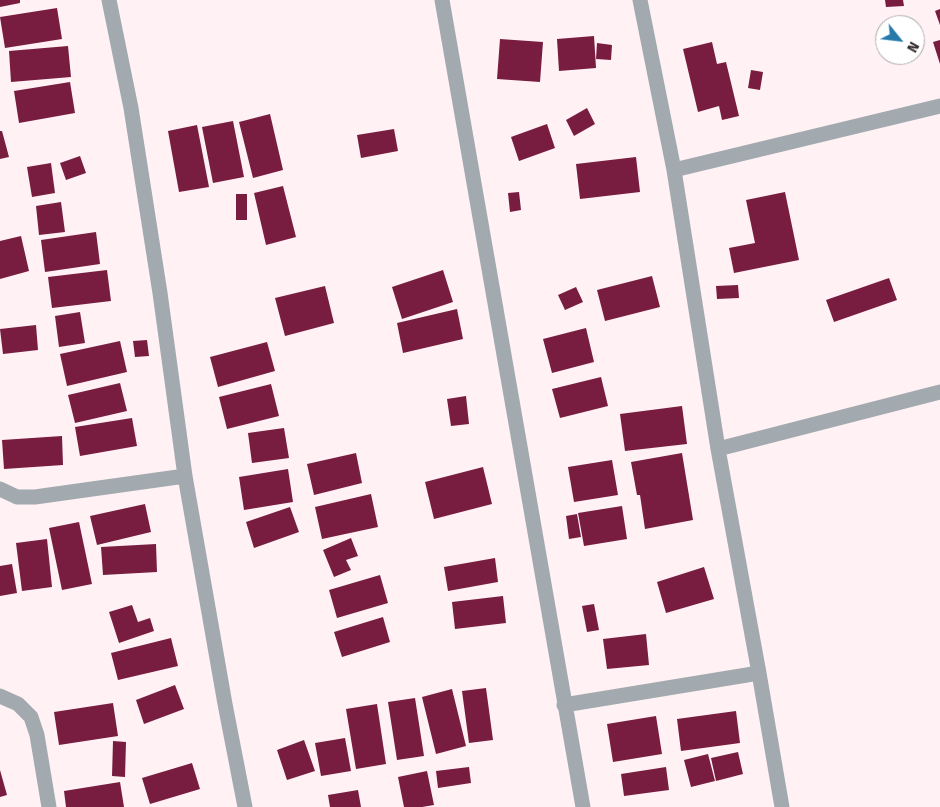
<!DOCTYPE html>
<html>
<head>
<meta charset="utf-8">
<style>
	body { margin:0 }
	#map { position:relative; width:940px; height:807px; overflow:hidden; background:#fff1f4; font-family:"Fira Sans",sans-serif }
	canvas { display:block }
	.north { position:absolute; left:875px; top:15px; width:50px; height:50px; box-sizing:border-box; background:#fff; border:1px solid #adaaab; border-radius:50%; rotate:119deg; font-size:14px; font-weight:700; line-height:20px; text-align:center; color:#322a2c }
	.north::after { content:''; display:block; margin:auto; width:18px; height:22px; background:#257aaa; clip-path:polygon(50% 0,100% 100%,50% 72%,0 100%) }
</style>
</head>
<body>
<div id="map">
<canvas width="940" height="807"></canvas>
<div class="north">N</div>
</div>
<script>
const c = document.querySelector('canvas').getContext('2d');
c.lineJoin = 'round';
function paint(path, color) { c.fillStyle = color; c.fill(path, 'evenodd'); }
const toPath = rows => new Path2D(rows.map(r => 'M' + r).join(''));
function stroke(path, color, width, dash) { c.strokeStyle = color; c.lineWidth = width; c.lineCap = dash ? 'butt' : 'round'; c.setLineDash(dash || []); c.stroke(path); }
paint(toPath([
	[0,0,20,0,20,3,0,7],
	[885,0,903,0,904,6,886,7],
	[57,8,62,39,5,48,0,17],
	[940,9,940,25,935,11],
	[594,36,596,68,559,71,557,39],
	[500,39,543,42,540,82,497,79],
	[940,40,940,64,933,42],
	[712,42,717,64,726,62,739,116,722,120,719,106,698,112,683,49],
	[597,43,612,45,611,60,596,59],
	[68,46,71,77,11,82,9,51],
	[751,70,763,72,760,90,748,88],
	[70,82,75,113,19,123,14,91],
	[587,108,595,124,574,136,566,120],
	[270,114,283,170,253,178,239,122],
	[233,121,244,177,213,183,202,127],
	[547,124,555,148,519,161,511,137],
	[197,125,209,187,179,192,168,131],
	[394,129,398,151,361,158,357,135],
	[0,131,2,131,9,157,0,159],
	[80,156,86,173,66,180,60,163],
	[636,157,640,192,580,199,576,164],
	[51,163,55,193,32,197,27,167],
	[283,186,296,237,266,245,254,193],
	[519,192,521,210,510,212,508,193],
	[785,192,799,260,734,273,729,248,755,243,746,200],
	[236,194,247,194,247,220,236,220],
	[61,202,65,232,39,235,36,206],
	[96,232,100,264,45,272,41,240],
	[21,236,29,271,0,279,0,241],
	[107,270,111,301,52,308,48,277],
	[443,270,453,302,402,319,392,287],
	[652,276,660,307,605,321,597,290],
	[889,278,897,300,834,322,826,300],
	[738,285,739,298,717,299,716,286],
	[325,286,334,323,285,336,275,298],
	[576,287,583,302,565,310,558,295],
	[457,309,463,339,403,353,397,323],
	[80,312,85,343,59,347,55,316],
	[36,325,38,350,3,354,0,329],
	[586,328,594,362,552,373,543,339],
	[147,340,149,356,135,357,133,341],
	[120,341,127,372,67,386,60,354],
	[267,342,275,371,218,387,210,357],
	[601,377,608,406,560,418,552,389],
	[120,383,127,411,75,423,68,395],
	[271,384,279,416,227,429,219,397],
	[466,396,469,424,451,426,447,399],
	[682,406,687,444,625,451,620,414],
	[132,418,137,446,80,456,75,427],
	[284,428,289,458,252,463,248,433],
	[62,436,63,465,4,469,2,440],
	[356,453,362,483,314,495,307,464],
	[682,453,693,520,645,529,640,495,637,495,631,462],
	[612,460,618,495,574,502,568,467],
	[483,467,492,504,434,519,425,482],
	[288,469,293,502,244,510,239,477],
	[371,494,378,527,322,539,315,507],
	[145,504,151,532,97,545,90,516],
	[622,506,627,539,584,546,578,513],
	[290,507,299,532,254,548,246,522],
	[577,514,581,537,569,539,566,516],
	[79,522,92,584,62,590,49,528],
	[351,538,358,556,346,560,351,570,334,577,323,550],
	[47,539,52,587,22,591,16,543],
	[156,544,157,572,103,575,101,547],
	[495,558,498,582,448,591,444,567],
	[12,564,17,593,0,596,0,566],
	[704,567,714,599,666,613,657,582],
	[380,575,388,603,337,618,329,590],
	[503,596,506,623,455,629,452,602],
	[594,604,599,630,587,632,582,606],
	[132,605,138,622,150,618,154,631,119,643,109,612],
	[383,617,390,642,342,657,334,632],
	[646,634,649,665,607,669,603,639],
	[171,638,178,666,118,680,111,653],
	[175,685,184,709,144,724,136,700],
	[486,688,493,740,469,743,462,691],
	[452,689,466,746,436,754,422,697],
	[415,698,424,756,397,760,388,702],
	[113,703,118,736,59,745,54,712],
	[377,704,386,764,356,769,346,709],
	[736,711,740,743,681,751,677,719],
	[656,716,662,754,613,762,607,724],
	[345,738,351,771,321,776,315,743],
	[304,740,315,771,287,780,277,750],
	[113,741,126,742,125,777,112,776],
	[738,752,743,774,716,781,711,758],
	[708,754,715,781,691,787,684,760],
	[192,763,200,789,150,804,142,778],
	[469,767,471,783,438,788,436,771],
	[666,767,669,790,624,796,621,774],
	[0,770,7,795,0,797],
	[427,771,434,805,422,807,404,807,398,777],
	[120,782,124,807,66,807,64,791],
	[358,790,361,807,330,807,328,795]
]), '#781d40');
stroke(toPath([
	[109,0,131,108,160,293,185,476,225,704,245,807],
	[442,0,583,807],
	[640,0,674,170,718,449,759,673,782,807],
	[674,170,940,106],
	[718,449,940,392],
	[0,489,17,497,35,497,185,476],
	[0,696,18,704,31,717,37,735,49,807],
	[564,705,759,673]
]), '#a2aaaf', 15);
</script>
</body>
</html>
